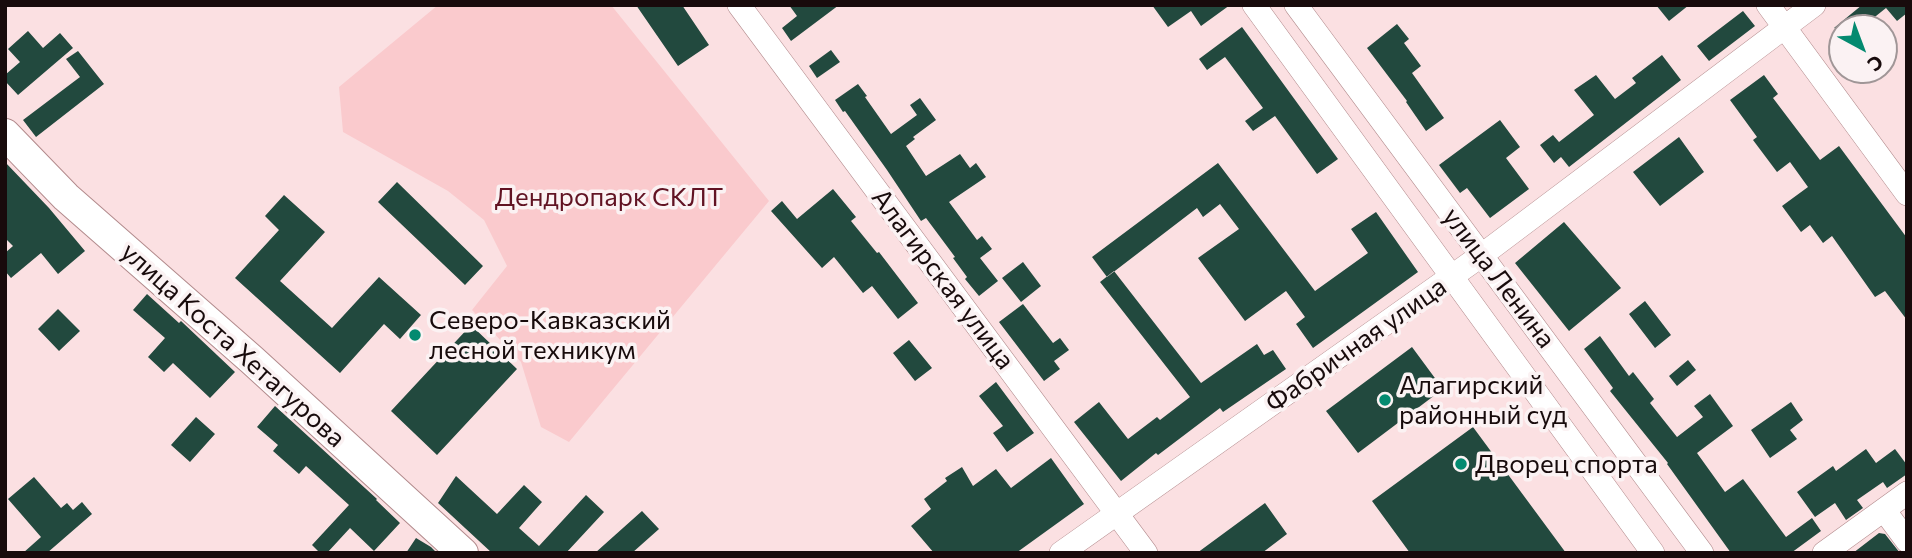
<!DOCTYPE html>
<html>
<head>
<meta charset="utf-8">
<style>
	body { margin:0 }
	#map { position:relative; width:1912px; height:558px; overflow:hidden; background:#fbe0e2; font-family:Commissioner,sans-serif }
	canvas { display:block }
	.frame { position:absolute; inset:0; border:7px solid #180b0c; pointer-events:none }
	.north { position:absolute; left:1828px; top:14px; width:70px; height:70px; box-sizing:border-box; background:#fbf2f3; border:2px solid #a09697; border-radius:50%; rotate:139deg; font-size:19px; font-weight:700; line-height:28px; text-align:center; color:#180b0c }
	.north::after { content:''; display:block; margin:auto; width:24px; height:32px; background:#048a70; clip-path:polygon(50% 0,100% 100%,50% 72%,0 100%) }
</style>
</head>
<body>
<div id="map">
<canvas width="1912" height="558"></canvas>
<div class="frame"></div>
<div class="north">С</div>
</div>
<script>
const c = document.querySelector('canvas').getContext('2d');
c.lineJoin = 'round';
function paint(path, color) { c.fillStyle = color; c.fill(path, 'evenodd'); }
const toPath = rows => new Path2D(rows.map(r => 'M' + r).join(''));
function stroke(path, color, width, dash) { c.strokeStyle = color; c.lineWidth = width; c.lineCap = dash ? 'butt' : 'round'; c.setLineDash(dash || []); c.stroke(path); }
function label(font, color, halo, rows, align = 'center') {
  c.font = font + ' Commissioner,sans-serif'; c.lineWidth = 7; c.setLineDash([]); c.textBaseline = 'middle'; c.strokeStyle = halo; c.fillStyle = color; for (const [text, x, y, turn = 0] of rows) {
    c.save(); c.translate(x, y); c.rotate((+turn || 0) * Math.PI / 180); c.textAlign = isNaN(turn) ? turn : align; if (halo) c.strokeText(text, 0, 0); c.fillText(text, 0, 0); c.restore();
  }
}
paint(toPath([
	[438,5,611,5,769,201,569,442,541,427,521,362,472,310,507,266,484,220,448,191,343,132,339,87]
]), '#facacd');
paint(toPath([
	[636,5,682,5,709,45,678,66],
	[789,5,839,5,791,41,782,28,797,16],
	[1152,5,1230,5,1201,26,1191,11,1168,27],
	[1656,5,1689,5,1669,21],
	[1862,5,1907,5,1907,13,1897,21,1886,8,1861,28,1834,28],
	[1743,11,1755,26,1709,61,1697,46],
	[1397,24,1409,39,1404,43,1421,66,1412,73,1444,118,1426,131,1406,102,1407,101,1367,48],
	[1242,27,1338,159,1317,174,1275,116,1253,131,1245,121,1263,108,1225,57,1207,70,1199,59],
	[28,31,43,48,60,33,73,48,18,95,5,81,5,75,20,62,8,49],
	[831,50,840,62,817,78,809,66],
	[78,51,104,84,36,137,23,120,80,77,66,59],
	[1662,55,1681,80,1569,167,1561,157,1554,163,1540,145,1553,135,1559,142,1594,115,1574,90,1596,75,1615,99,1636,83,1632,78],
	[1764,75,1778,94,1773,98,1820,160,1839,146,1907,238,1907,320,1885,291,1875,297,1832,236,1823,243,1810,225,1801,232,1782,206,1808,187,1790,162,1777,172,1753,140,1757,137,1730,100],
	[858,84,867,96,865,97,891,134,917,115,910,105,920,98,936,120,913,137,915,139,906,146,926,176,960,154,970,168,976,163,986,177,949,202,977,240,982,236,992,249,980,258,998,281,979,296,965,279,967,277,953,258,955,257,926,218,921,221,887,170,845,111,843,112,835,100],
	[1500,120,1520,147,1506,158,1529,189,1490,218,1467,188,1460,193,1439,165],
	[1679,137,1704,172,1660,206,1633,172],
	[5,162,49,208,85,251,58,274,41,253,11,278,5,271,5,253,13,246,5,238],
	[1218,163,1315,291,1368,253,1351,229,1376,212,1418,272,1313,348,1296,324,1305,317,1286,291,1245,321,1198,258,1239,229,1220,204,1203,217,1197,208,1107,277,1092,257],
	[397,182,483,266,465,285,378,202],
	[833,189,856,217,851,221,877,253,879,252,918,303,898,319,872,286,863,293,834,257,822,268,771,211,782,201,797,219],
	[284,195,325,232,280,281,332,328,379,277,421,315,400,339,384,324,340,373,235,278,279,230,265,216],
	[1564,222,1621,288,1569,331,1515,263],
	[1023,262,1041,286,1021,302,1002,278],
	[1114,271,1201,383,1257,344,1264,355,1273,350,1286,369,1223,412,1220,408,1158,455,1156,453,1121,481,1074,422,1099,402,1128,439,1157,417,1160,420,1190,397,1100,282],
	[147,294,179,323,181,321,235,372,210,398,173,363,164,372,148,357,165,338,133,310],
	[1645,301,1671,335,1655,348,1629,314],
	[1023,304,1053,343,1060,338,1069,350,1054,361,1060,369,1044,381,999,322],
	[58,309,80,331,59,351,38,329],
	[471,325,517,369,437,455,391,411],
	[1600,336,1629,376,1633,372,1654,399,1650,403,1677,437,1703,417,1694,406,1710,394,1733,426,1697,453,1725,492,1743,479,1786,537,1812,518,1821,531,1791,553,1731,553,1667,464,1668,463,1610,391,1613,388,1584,349],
	[909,340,932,368,915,381,893,353],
	[1412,347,1443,389,1358,453,1326,411],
	[1688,360,1696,370,1677,386,1669,376],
	[996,382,1034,433,1007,452,993,433,1003,426,979,396],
	[1791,402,1803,420,1790,430,1797,439,1770,458,1751,430],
	[275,406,377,499,376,500,400,523,374,551,350,528,327,553,320,553,312,545,349,505,306,466,299,474,273,451,278,445,257,427],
	[196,417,215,434,190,462,171,445],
	[1473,427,1566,553,1410,553,1372,501],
	[1866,449,1876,463,1895,449,1907,465,1907,474,1887,488,1883,482,1857,500,1863,508,1846,520,1835,503,1815,517,1797,492,1833,466,1836,471],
	[1051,458,1084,504,1016,553,934,553,911,526,931,509,924,499,947,481,945,478,962,467,973,486,996,469,1011,488],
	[456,476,497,514,524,485,542,502,519,528,539,546,586,495,604,512,566,553,492,553,438,503],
	[34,477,61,508,67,503,73,510,82,502,92,514,47,553,23,553,41,537,8,499],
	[1265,503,1287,534,1262,553,1197,553],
	[642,511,659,529,632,553,595,553],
	[1879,533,1885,534,1900,553,1853,553],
	[416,538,431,547,437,553,406,553]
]), '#22493e');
const minor = toPath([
	[739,5,1146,553],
	[1254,5,1653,553],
	[1296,5,1702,553],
	[1768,5,1907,194],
	[1884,510,1907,541],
	[1061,553,1482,255,1814,5],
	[1824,553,1907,493]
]);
const major = toPath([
	[5,134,66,197,252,360,463,553]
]);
stroke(minor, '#b28a8c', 24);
stroke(major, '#b28a8c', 32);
stroke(minor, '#fff', 23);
stroke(major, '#fff', 30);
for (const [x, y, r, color] of [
	[415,335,7,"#048a70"],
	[1385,400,7,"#048a70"],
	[1461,464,7,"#048a70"]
]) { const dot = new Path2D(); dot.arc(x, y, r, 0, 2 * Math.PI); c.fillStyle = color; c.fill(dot); stroke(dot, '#fbf2f3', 2.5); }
label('26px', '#611323', '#fbf2f3', [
	["Дендропарк СКЛТ",609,197]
]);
label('26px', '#180b0c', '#fbf2f3', [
	["улица Ленина",1499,278,53],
	["Алагирская улица",943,279,53],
	["улица Коста Хетагурова",233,345,42],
	["Фабричная улица",1356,345,-35]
]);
label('26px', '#180b0c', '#fbf2f3', [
	["Северо-Кавказский",429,320],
	["лесной техникум",429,350],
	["Алагирский",1399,385],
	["районный суд",1399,415],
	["Дворец спорта",1475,464]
], 'left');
</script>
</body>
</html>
